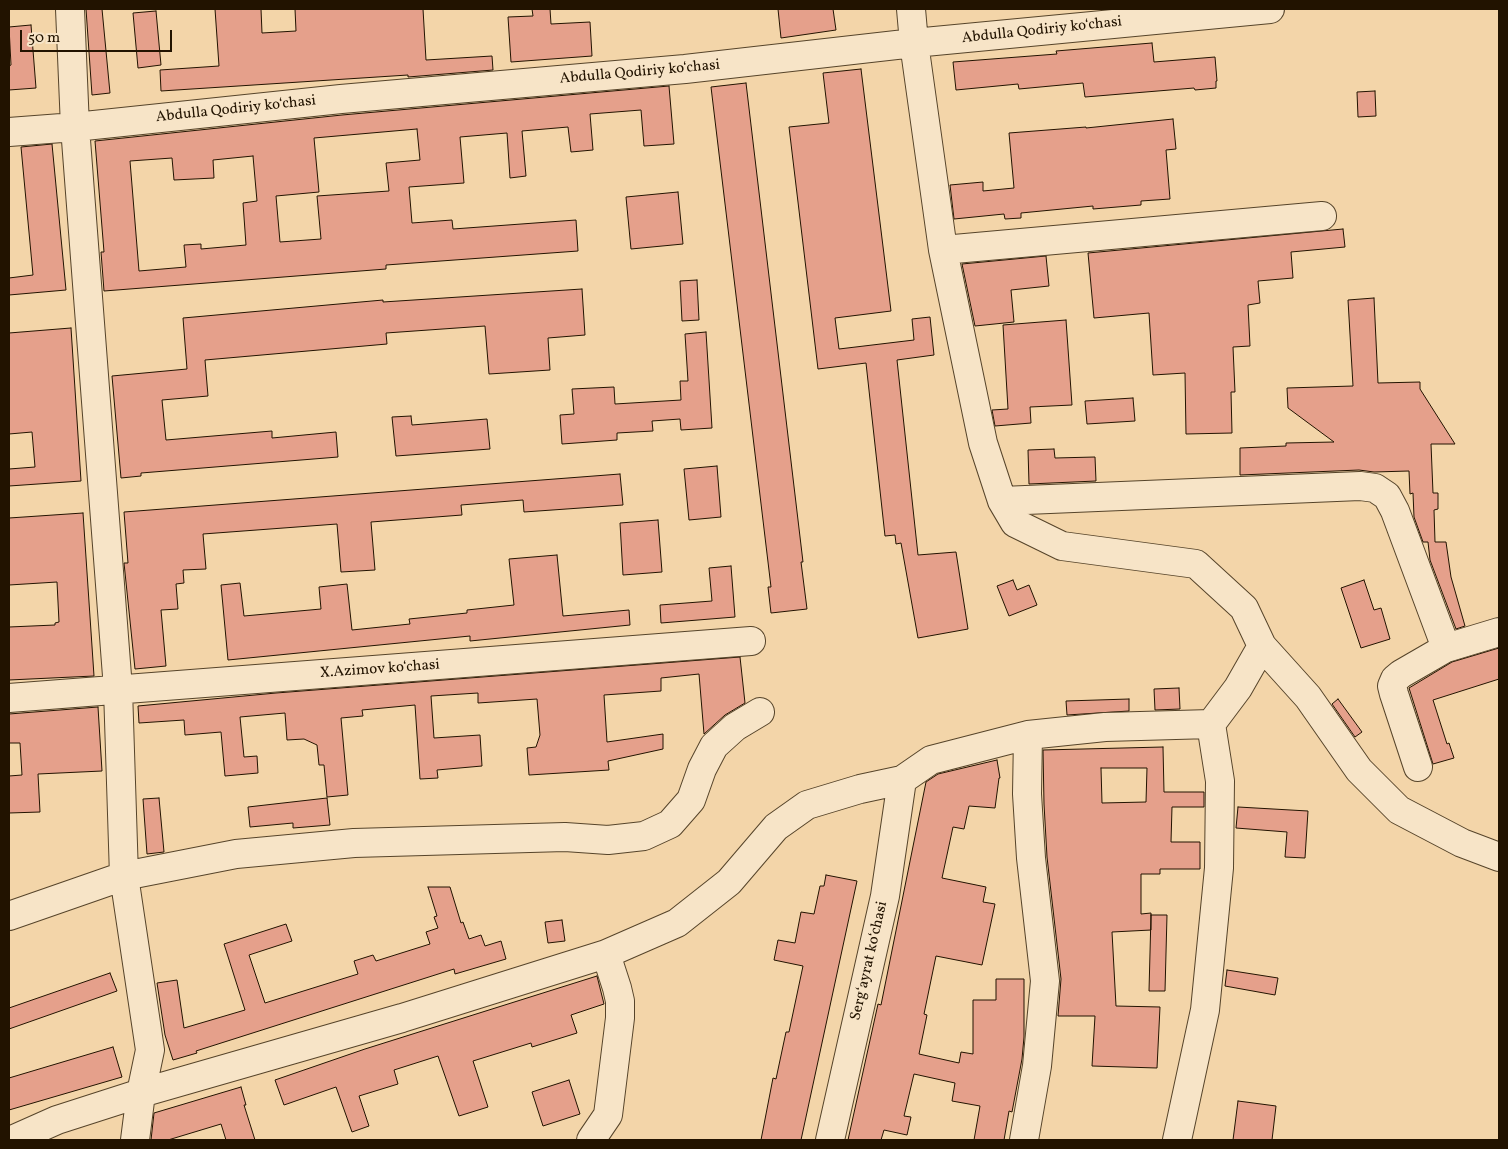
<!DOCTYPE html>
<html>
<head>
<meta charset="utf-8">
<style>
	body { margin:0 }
	#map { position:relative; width:1508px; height:1149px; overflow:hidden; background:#f3d5a9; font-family:Vollkorn,serif }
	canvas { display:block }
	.frame { position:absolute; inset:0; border:10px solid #221300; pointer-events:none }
	.scale { position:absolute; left:20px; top:30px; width:152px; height:22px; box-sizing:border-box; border:2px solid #221300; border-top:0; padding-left:6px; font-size:15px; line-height:18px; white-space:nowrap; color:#221300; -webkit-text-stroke:4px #f7e4c7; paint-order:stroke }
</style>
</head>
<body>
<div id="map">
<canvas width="1508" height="1149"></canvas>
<div class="frame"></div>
<div class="scale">50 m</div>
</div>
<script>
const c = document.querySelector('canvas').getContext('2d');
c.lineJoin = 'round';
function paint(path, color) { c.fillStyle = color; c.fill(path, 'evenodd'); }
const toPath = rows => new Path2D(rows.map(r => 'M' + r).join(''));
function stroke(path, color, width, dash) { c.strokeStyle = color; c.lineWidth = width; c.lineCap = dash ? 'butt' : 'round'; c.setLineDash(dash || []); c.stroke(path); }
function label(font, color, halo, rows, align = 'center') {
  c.font = font + ' Vollkorn,serif'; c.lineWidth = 5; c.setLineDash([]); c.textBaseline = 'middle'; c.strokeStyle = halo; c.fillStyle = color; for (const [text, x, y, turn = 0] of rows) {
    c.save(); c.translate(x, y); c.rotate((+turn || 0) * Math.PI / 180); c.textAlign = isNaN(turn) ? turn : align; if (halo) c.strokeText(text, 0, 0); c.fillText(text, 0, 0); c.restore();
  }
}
const building = toPath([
	[86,9,102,9,110,93,92,95,86,9],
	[215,9,261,9,262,33,296,31,295,9,423,9,426,60,492,56,493,70,408,77,408,75,161,91,160,70,219,66,215,9],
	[532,9,550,9,551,24,590,22,592,56,511,62,508,17,533,16,532,9],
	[778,9,833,9,836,30,781,38,778,9],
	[156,11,161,65,138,68,133,13,156,11],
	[31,25,36,88,9,90,9,66,11,65,9,27,31,25],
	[1152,43,1154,62,1215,57,1217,81,1216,81,1216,88,1195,90,1194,88,1085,97,1083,83,1019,89,1018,84,956,90,953,62,1057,54,1056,51,1152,43],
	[861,69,891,311,835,318,839,349,914,340,912,319,930,317,934,355,897,360,918,555,956,552,968,629,918,638,901,543,896,544,895,535,885,536,866,363,818,369,789,127,829,123,823,73,861,69],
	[746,83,803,562,801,562,807,609,771,613,768,587,771,587,711,87,746,83],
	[669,86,674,144,644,146,641,110,590,114,593,150,571,152,568,127,522,131,526,176,510,178,507,133,460,137,464,183,409,187,412,223,452,220,453,229,576,220,578,251,386,265,386,269,104,291,101,252,104,252,95,141,342,115,669,86],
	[417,129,420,160,386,163,389,191,317,196,321,239,280,242,276,196,319,192,314,138,417,129],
	[253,156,257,201,243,203,246,245,201,249,201,244,184,245,186,267,139,271,130,161,172,158,174,180,214,178,213,160,253,156],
	[1375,91,1376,116,1358,117,1357,92,1375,91],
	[1173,119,1176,149,1166,150,1170,199,1141,201,1141,205,1093,209,1093,206,1021,213,1021,218,1005,219,1004,214,954,219,950,185,983,182,983,191,1014,188,1009,133,1086,127,1086,128,1173,119],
	[52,144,66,290,9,295,9,278,33,275,21,147,52,144],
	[678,192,683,244,631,249,626,197,678,192],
	[1343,229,1345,247,1291,252,1293,278,1258,281,1260,303,1248,305,1250,346,1233,347,1235,392,1231,392,1232,433,1186,434,1185,373,1153,375,1149,313,1094,318,1088,253,1343,229],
	[1046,256,1049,286,1011,290,1014,322,975,326,962,264,1046,256],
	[697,280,699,320,682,321,680,281,697,280],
	[582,289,585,335,548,338,550,370,489,374,485,326,386,333,387,344,205,360,208,396,162,400,166,440,272,431,272,438,336,432,338,457,141,473,141,476,121,478,112,376,187,369,183,318,383,300,383,302,582,289],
	[1374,298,1378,383,1420,382,1420,389,1455,444,1431,444,1433,493,1438,493,1438,509,1434,510,1435,542,1446,542,1451,577,1465,626,1456,629,1430,560,1428,542,1423,542,1414,517,1413,493,1410,494,1409,471,1374,472,1359,470,1240,475,1240,448,1286,446,1286,443,1334,442,1288,408,1287,388,1353,386,1348,300,1374,298],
	[1066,320,1072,405,1030,407,1031,423,995,426,992,410,1008,409,1003,325,1066,320],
	[71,328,81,481,9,486,9,469,35,467,32,432,9,434,9,333,71,328],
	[706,332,712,428,681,430,680,419,652,421,653,431,617,433,617,440,562,444,560,415,574,414,572,389,614,387,615,404,681,400,680,381,688,381,685,334,706,332],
	[1133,398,1135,421,1087,424,1085,401,1133,398],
	[411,416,412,425,487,419,490,449,396,456,392,417,411,416],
	[1054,449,1055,458,1095,457,1096,481,1029,484,1028,450,1054,449],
	[717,466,721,517,689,520,684,469,717,466],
	[620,474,623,505,524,512,523,500,461,505,462,515,371,522,375,570,341,572,337,524,203,534,206,569,183,570,184,583,176,584,178,609,161,610,166,666,135,669,124,563,128,563,124,512,620,474],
	[83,513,94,676,9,680,9,627,55,625,55,623,59,622,57,582,9,585,9,518,83,513],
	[658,520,662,572,623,575,620,523,658,520],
	[557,555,563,616,629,610,630,625,470,641,470,636,228,660,221,585,240,583,244,616,321,609,319,587,347,584,352,630,410,624,409,619,467,613,467,610,514,605,509,559,557,555],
	[731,566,735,617,661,623,660,605,712,601,709,568,731,566],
	[1013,580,1017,590,1029,585,1037,605,1009,616,997,586,1013,580],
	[1364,580,1374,610,1381,608,1390,639,1361,648,1341,588,1364,580],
	[1499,648,1499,679,1433,700,1447,744,1449,743,1454,758,1433,764,1409,688,1452,662,1499,648],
	[740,657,745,703,725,715,704,734,699,674,661,678,661,691,604,695,607,742,663,734,663,749,608,761,609,770,529,775,527,748,536,747,540,735,537,699,478,703,478,693,431,696,434,738,480,735,482,766,437,770,438,778,420,779,415,705,362,710,363,716,341,718,348,795,327,797,324,765,319,765,317,745,304,739,287,740,285,713,240,717,244,757,257,756,258,773,225,776,221,732,185,735,184,720,139,723,138,706,276,693,740,657],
	[1179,688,1180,709,1155,710,1154,689,1179,688],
	[1129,699,1129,711,1067,715,1066,701,1129,699],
	[1338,699,1362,732,1355,737,1332,704,1338,699],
	[98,707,102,771,38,774,40,812,9,813,9,776,22,775,20,743,9,743,9,714,98,707],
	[1163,747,1164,792,1204,792,1204,807,1172,807,1171,842,1200,842,1200,869,1160,869,1160,874,1141,874,1141,914,1151,913,1151,930,1112,932,1116,1006,1160,1007,1157,1068,1092,1066,1095,1016,1058,1016,1061,979,1047,857,1044,804,1043,750,1163,747],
	[1101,768,1147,768,1146,802,1102,803,1101,768],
	[997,760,1000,778,999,778,995,808,969,806,964,829,953,827,942,878,986,887,983,902,995,904,982,965,936,956,924,1014,927,1015,919,1054,959,1063,961,1052,973,1054,973,1000,996,1000,996,979,1024,979,1024,1037,1022,1059,1012,1112,1009,1111,1004,1140,974,1140,980,1106,952,1101,955,1083,914,1074,904,1116,911,1117,907,1135,884,1130,881,1140,848,1140,878,1004,881,1005,926,782,938,774,997,760],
	[159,798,164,852,147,854,143,799,159,798],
	[327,798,330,825,293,828,293,823,250,827,248,807,327,798],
	[1238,807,1308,811,1305,858,1285,857,1287,832,1236,828,1238,807],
	[826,875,857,881,801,1140,761,1140,773,1078,776,1079,786,1032,789,1032,803,966,774,960,778,940,795,943,801,912,814,914,820,886,824,886,826,875],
	[428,887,450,887,461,923,463,922,469,939,481,935,485,946,501,941,506,959,455,974,454,969,196,1051,197,1053,173,1060,165,1035,157,983,177,980,184,1028,245,1010,224,944,286,924,292,941,249,955,265,1003,358,974,354,961,373,955,376,961,430,944,426,932,438,928,434,917,437,916,428,887],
	[1151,915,1167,915,1165,991,1149,991,1151,915],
	[562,920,565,941,548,943,545,922,562,920],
	[1227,970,1278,978,1275,995,1225,986,1227,970],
	[110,973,117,991,9,1029,9,1008,110,973],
	[597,976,604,1004,571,1015,577,1033,532,1047,531,1043,473,1061,488,1107,459,1116,438,1056,394,1070,398,1084,359,1096,369,1126,352,1132,336,1087,284,1105,275,1080,365,1049,597,976],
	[113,1047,122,1077,9,1110,9,1078,113,1047],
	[569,1080,580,1114,543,1126,532,1092,569,1080],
	[241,1087,246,1105,244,1105,255,1140,226,1140,221,1124,168,1140,151,1140,154,1113,241,1087],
	[1238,1101,1276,1106,1272,1140,1233,1140,1238,1101]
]);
paint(building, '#e5a08b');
stroke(building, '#221300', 1);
const minor = toPath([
	[9,132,75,127,341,99,685,69,914,43,1270,9],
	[943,250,1322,216],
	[1002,501,1360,486,1375,488,1387,496,1395,511,1446,648,1499,632],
	[1262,646,1308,697,1359,770,1399,810,1462,843,1499,857],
	[9,698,751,641],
	[1418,767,1394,694,1392,686,1395,679,1401,674,1446,648],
	[9,916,124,876,236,854,354,843,565,837,608,840,644,836,670,824,691,800,702,769,714,746,735,727,760,712],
	[12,1140,57,1120,141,1093,150,1050,124,876,118,689,75,127,70,9],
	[135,1140,141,1093,402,1018,606,954,677,923,729,882,776,827,807,805,860,789,902,780,931,760,1028,735,1105,727,1211,724,1238,688,1262,646,1244,608,1196,564,1062,546,1015,523,1002,501,983,443,943,250,914,43,911,9],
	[591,1140,608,1115,620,1018,620,1001,617,988,606,954],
	[830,1140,885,896,902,780],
	[1024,1140,1037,1066,1045,981,1031,858,1027,794,1028,735],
	[1177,1140,1205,1010,1219,868,1220,781,1211,724]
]);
stroke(minor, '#56442a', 30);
stroke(minor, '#f7e4c7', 28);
label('15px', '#221300', '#f7e4c7', [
	["Abdulla Qodiriy koʻchasi",1042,31,-6],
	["Abdulla Qodiriy koʻchasi",640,73,-5],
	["Abdulla Qodiriy koʻchasi",236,110,-6],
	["X.Azimov koʻchasi",380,670,-4],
	["Sergʻayrat koʻchasi",870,961,-77]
]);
</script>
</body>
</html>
